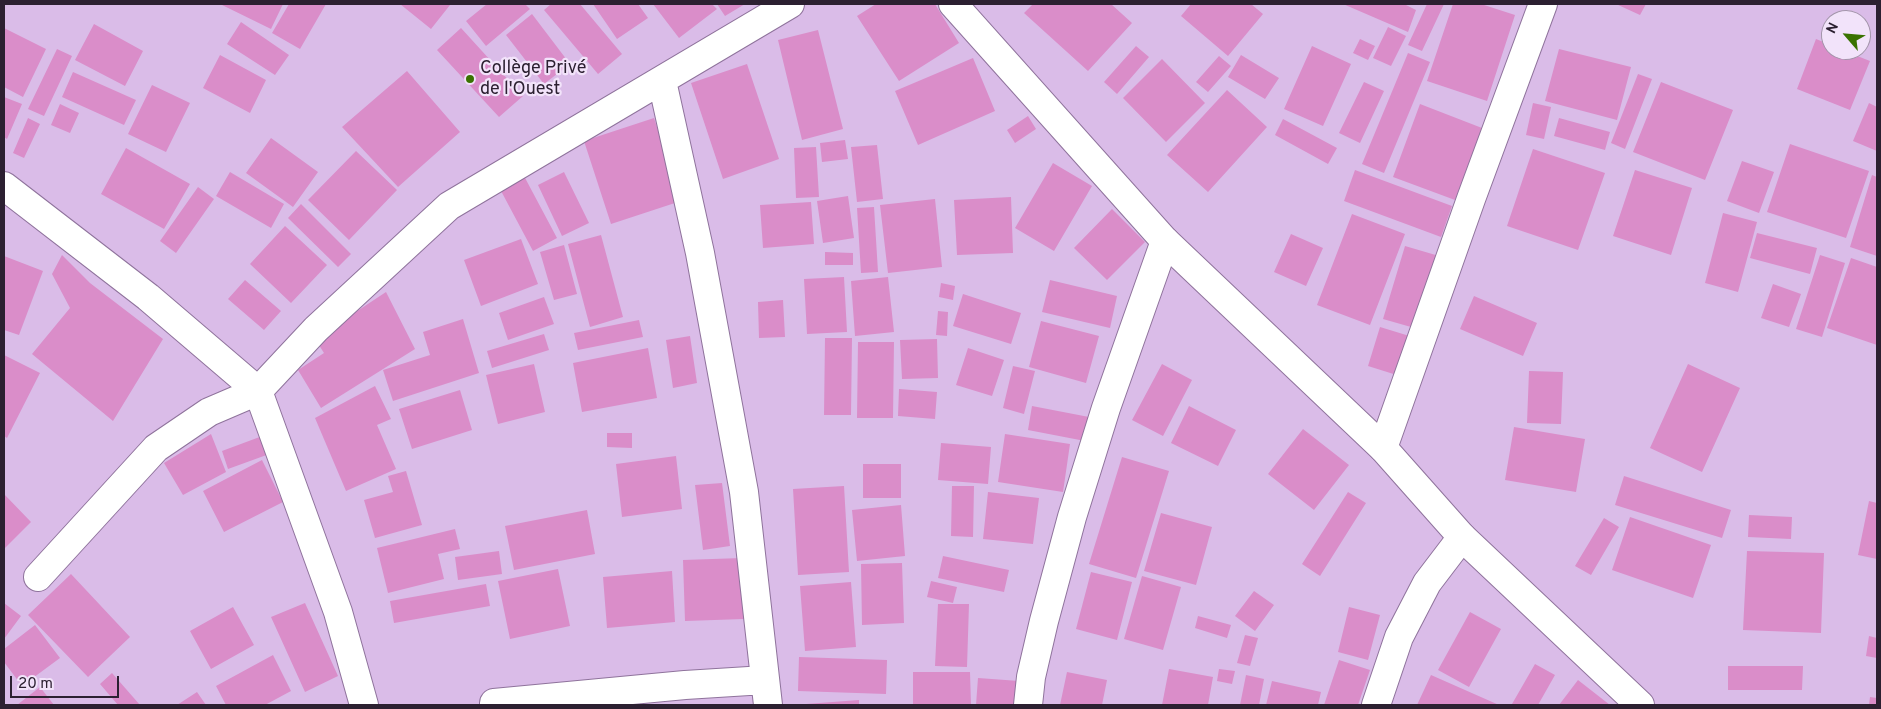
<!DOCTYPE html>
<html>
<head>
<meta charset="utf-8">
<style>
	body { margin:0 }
	#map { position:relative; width:1881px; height:709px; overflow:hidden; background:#dabce8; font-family:Overpass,sans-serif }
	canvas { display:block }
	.frame { position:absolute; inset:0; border:5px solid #2c2031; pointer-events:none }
	.north { position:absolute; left:1821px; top:10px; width:50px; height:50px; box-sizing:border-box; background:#f2e3fa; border:1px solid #a395aa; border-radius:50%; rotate:297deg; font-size:14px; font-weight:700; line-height:20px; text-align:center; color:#2c2031 }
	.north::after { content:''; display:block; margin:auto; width:18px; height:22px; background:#3a7201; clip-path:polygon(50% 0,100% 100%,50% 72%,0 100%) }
	.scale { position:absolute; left:10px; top:676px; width:109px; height:22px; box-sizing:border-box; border:2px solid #2c2031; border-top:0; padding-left:6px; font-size:15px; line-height:18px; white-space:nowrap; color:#2c2031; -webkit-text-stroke:4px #f2e3fa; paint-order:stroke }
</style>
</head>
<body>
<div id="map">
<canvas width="1881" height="709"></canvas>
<div class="frame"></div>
<div class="north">N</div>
<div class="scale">20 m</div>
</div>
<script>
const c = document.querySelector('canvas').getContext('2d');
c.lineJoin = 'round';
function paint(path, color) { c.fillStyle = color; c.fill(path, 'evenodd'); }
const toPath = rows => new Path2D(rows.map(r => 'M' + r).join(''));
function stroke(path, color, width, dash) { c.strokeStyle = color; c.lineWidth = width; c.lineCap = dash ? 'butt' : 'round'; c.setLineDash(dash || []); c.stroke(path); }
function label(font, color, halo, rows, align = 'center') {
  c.font = font + ' Overpass,sans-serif'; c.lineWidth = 4.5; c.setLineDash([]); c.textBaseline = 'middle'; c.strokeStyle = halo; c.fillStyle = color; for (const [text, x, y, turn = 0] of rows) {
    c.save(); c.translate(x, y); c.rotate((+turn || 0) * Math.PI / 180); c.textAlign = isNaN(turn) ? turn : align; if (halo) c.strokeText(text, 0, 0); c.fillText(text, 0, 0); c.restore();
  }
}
paint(toPath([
	[220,4,283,4,271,29],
	[289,4,326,4,300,49,272,33],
	[400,4,449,4,450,5,431,29],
	[487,4,525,4,530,9,486,46,466,21],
	[551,4,580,4,622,54,598,74,544,10],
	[593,4,638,4,648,18,617,39],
	[653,4,712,4,717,9,679,38],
	[717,4,745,4,725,16],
	[876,4,935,4,959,43,899,81,857,16],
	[1033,4,1111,4,1132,23,1088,71,1024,13],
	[1191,4,1251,4,1263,14,1228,56,1181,16],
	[1343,4,1404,4,1416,10,1408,32],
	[1427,4,1444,4,1422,51,1408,45],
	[1453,4,1481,4,1515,15,1487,101,1427,81],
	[1616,4,1646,4,1640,15],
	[532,14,570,64,544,84,506,35],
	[241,22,289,55,275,75,227,44],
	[94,24,143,51,125,86,75,60],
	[1388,27,1406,36,1391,66,1373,58],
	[4,28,46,49,23,97,4,87],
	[461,28,523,96,499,117,437,50],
	[818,30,843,129,802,140,778,40],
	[1360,39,1375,46,1368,60,1353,53],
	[1816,39,1831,45,1831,50,1842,50,1870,61,1850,110,1797,89],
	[1136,46,1149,57,1117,94,1104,82],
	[1312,46,1351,64,1323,126,1284,109],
	[57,49,72,56,44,116,28,109],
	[1559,49,1631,67,1617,120,1545,101],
	[1408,53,1430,62,1384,173,1362,164],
	[220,55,266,80,250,113,203,88],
	[1241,55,1279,78,1265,99,1228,77],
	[1219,56,1231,66,1208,92,1196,82],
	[973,58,995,111,918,145,895,91],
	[1162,59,1205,103,1166,142,1123,98],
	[747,64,779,159,723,179,691,83],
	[407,71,460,132,398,187,342,127],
	[73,72,136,100,124,125,62,97],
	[1638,74,1652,79,1625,149,1611,143],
	[1364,82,1384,91,1360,143,1339,133],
	[1661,82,1733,110,1705,180,1633,152],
	[152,85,190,103,166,152,128,134],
	[1227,90,1267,127,1208,192,1167,155],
	[4,97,22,104,7,139,4,137],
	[1533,103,1551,107,1544,139,1526,135],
	[1869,103,1877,107,1877,151,1853,141],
	[60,104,79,113,70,133,51,125],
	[1420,104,1482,128,1455,200,1393,177],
	[1028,116,1036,129,1015,143,1007,130],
	[28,118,40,124,24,158,13,153],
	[654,118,681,201,611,224,584,141],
	[1559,118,1610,132,1605,150,1554,136],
	[1283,119,1337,148,1328,164,1275,135],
	[271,138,318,172,293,207,246,173],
	[845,140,848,159,822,162,820,143],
	[1790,144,1869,171,1846,238,1767,212],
	[877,145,883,199,857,202,851,147],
	[816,147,819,197,796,198,794,148],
	[126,148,190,184,164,229,101,194],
	[1533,149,1605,173,1578,250,1507,226],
	[356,151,397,190,349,240,308,200],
	[1742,161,1774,172,1759,213,1727,201],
	[1053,163,1092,186,1054,251,1015,228],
	[1355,170,1452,206,1441,237,1344,201],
	[1635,170,1692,188,1671,255,1613,236],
	[230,172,284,204,271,228,216,196],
	[564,172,589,223,562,236,538,185],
	[1872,175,1877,177,1877,256,1850,247],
	[524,176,557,238,533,251,500,189],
	[198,187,214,199,176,253,160,241],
	[848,196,854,238,823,243,817,201],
	[1011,197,1013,253,957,255,954,200],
	[935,199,942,267,888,273,880,205],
	[811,202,814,244,763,248,760,205],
	[301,204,351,254,338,267,288,218],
	[874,207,878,272,861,273,857,208],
	[1112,209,1145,242,1107,280,1074,248],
	[1723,213,1757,222,1738,292,1705,283],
	[1352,214,1405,234,1370,325,1317,305],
	[285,226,327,265,291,303,250,264],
	[1757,233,1817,248,1810,274,1750,258],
	[1291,234,1323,248,1306,286,1274,272],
	[601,235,623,317,590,327,568,244],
	[521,239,538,284,481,306,464,260],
	[564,245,577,294,554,300,540,252],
	[1405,246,1439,256,1418,329,1383,319],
	[825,252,853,253,853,265,825,265],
	[62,255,90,283,163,339,113,421,32,354,70,308,52,274],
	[1820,255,1845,263,1822,337,1796,329],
	[4,256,43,271,19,335,4,330],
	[1851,258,1877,267,1877,345,1827,328],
	[844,277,847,332,807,334,804,279],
	[888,277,894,332,855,336,851,281],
	[245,280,281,311,264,330,228,299],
	[1050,280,1117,296,1110,328,1042,312],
	[941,283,955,286,953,300,939,297],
	[1773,284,1801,294,1789,327,1761,318],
	[386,292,415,349,321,408,298,370,324,353,315,339],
	[963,294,1021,313,1011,344,953,326],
	[1474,296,1537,323,1523,356,1460,329],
	[544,297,554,324,508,340,499,313],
	[783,300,785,337,759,338,758,302],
	[938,311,948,312,947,336,936,335],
	[463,319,479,373,393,401,383,370,430,355,423,332],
	[639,320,643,337,578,350,574,333],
	[1041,321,1099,336,1086,383,1029,367],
	[1380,327,1416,338,1403,377,1368,366],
	[544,334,549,350,492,368,487,351],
	[690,336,697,383,673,388,666,340],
	[825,338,852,338,851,415,824,415],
	[937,339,938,378,902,379,900,340],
	[858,342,894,342,893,418,857,418],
	[648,348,657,398,582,412,573,363],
	[968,348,1004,360,992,396,956,385],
	[4,355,40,373,7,438,4,436],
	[534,364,545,412,498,424,486,375],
	[1162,364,1192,380,1163,436,1132,420],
	[1688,364,1740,388,1702,472,1650,448],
	[1013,366,1035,371,1024,414,1003,408],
	[1529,371,1563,372,1561,424,1527,423],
	[375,386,391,419,377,425,396,469,346,491,315,418],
	[899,389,937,392,935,419,898,416],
	[460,390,472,430,412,449,399,409],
	[1032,406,1089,417,1085,441,1028,430],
	[1189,406,1236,430,1218,466,1171,443],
	[1514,427,1585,439,1576,492,1505,480],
	[1303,429,1349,465,1314,510,1268,474],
	[607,433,632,433,632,448,607,447],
	[211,434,226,472,183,495,164,463],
	[1005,434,1070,444,1063,492,998,482],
	[265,435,272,453,228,469,222,451],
	[941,443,991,447,988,484,938,480],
	[676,456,682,509,622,517,616,464],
	[1122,457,1169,471,1136,578,1089,564],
	[262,460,283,502,224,532,203,491],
	[863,464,901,464,901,498,863,498],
	[406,471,422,525,375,538,364,500,393,492,388,476],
	[1624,476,1731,510,1722,538,1615,505],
	[722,483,730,546,703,550,695,485],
	[844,486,849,572,798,575,793,489],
	[952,486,974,486,973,537,951,536],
	[988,492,1039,498,1033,544,983,539],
	[1348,492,1366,503,1320,576,1302,564],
	[4,494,31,522,4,549],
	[1869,501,1877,503,1877,559,1858,555],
	[901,505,905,556,857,561,852,510],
	[587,510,595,554,514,570,505,526],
	[1161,513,1212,527,1196,585,1144,571],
	[1749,515,1792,517,1791,539,1748,537],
	[1630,517,1711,545,1693,598,1612,570],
	[1604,518,1619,527,1591,575,1575,566],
	[455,529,460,549,438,554,444,579,388,593,377,548],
	[499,551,502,574,458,580,455,557],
	[1747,551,1824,553,1821,633,1743,630],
	[943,556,1009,570,1004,592,938,578],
	[742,558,744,619,685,621,683,560],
	[902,563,904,623,862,625,861,564],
	[558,569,570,626,510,639,498,581],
	[672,571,675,622,607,628,603,577],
	[1091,572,1132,582,1117,640,1076,629],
	[71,574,130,637,88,677,28,615],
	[1142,576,1181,587,1163,650,1124,639],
	[931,581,957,587,953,603,927,597],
	[851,582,856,647,805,651,800,586],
	[486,584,490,606,394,623,390,601],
	[1254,591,1274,605,1255,631,1235,616],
	[4,603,21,616,4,639],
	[305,603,338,676,305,692,271,617],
	[938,604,969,604,967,667,935,666],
	[233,607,254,645,211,669,190,631],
	[1349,607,1380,615,1368,660,1338,652],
	[1470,612,1501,629,1469,687,1438,670],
	[1198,616,1231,625,1227,638,1195,628],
	[35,625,60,658,22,686,4,662,4,649],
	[1245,635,1258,638,1250,666,1237,663],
	[1869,636,1877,638,1877,658,1866,656],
	[273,655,291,691,265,705,226,705,216,686],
	[799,657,887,660,886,694,798,691],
	[1339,660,1370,670,1358,705,1324,705],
	[1535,664,1555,675,1538,705,1514,705,1512,704],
	[1728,666,1803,666,1802,690,1728,690],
	[1169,669,1213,677,1208,705,1162,705],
	[1219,669,1235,671,1232,684,1217,681],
	[913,672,970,672,971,705,913,705],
	[1067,672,1107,680,1102,705,1060,705],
	[112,673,140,705,118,705,100,684],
	[1246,675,1264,679,1259,705,1240,705],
	[1431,675,1499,705,1417,705],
	[978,678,1019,681,1017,705,976,705],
	[1578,680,1610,705,1559,705],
	[1272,681,1321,692,1318,705,1266,705],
	[40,687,54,705,17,705],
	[197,692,206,705,177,705],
	[1870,697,1877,698,1877,705,1869,705],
	[859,700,859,705,806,705,806,704]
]), '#da8dc9');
const minor = toPath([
	[662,81,700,253,744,492,768,705],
	[4,186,148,297,258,391,209,412,156,448,38,577],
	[1383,448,1471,199,1543,4],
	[494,703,685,685,765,680],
	[364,705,338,612,258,391,316,329,449,206,790,4],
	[1028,705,1031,677,1044,621,1072,517,1106,408,1165,241],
	[1376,705,1399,637,1427,583,1462,537]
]);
const tertiary = toPath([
	[953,4,1165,241,1383,448,1462,537,1640,705]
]);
stroke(minor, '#8f739c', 30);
stroke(tertiary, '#8f739c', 30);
stroke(minor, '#fff', 28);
stroke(tertiary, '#fff', 28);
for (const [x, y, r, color] of [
	[470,79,5,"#3a7201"]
]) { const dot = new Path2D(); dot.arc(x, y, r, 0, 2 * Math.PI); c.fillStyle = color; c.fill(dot); stroke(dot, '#f2e3fa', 2); }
label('18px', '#2c2031', '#f2e3fa', [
	["Collège Privé",480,69],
	["de l'Ouest",480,90]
], 'left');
</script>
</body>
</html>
